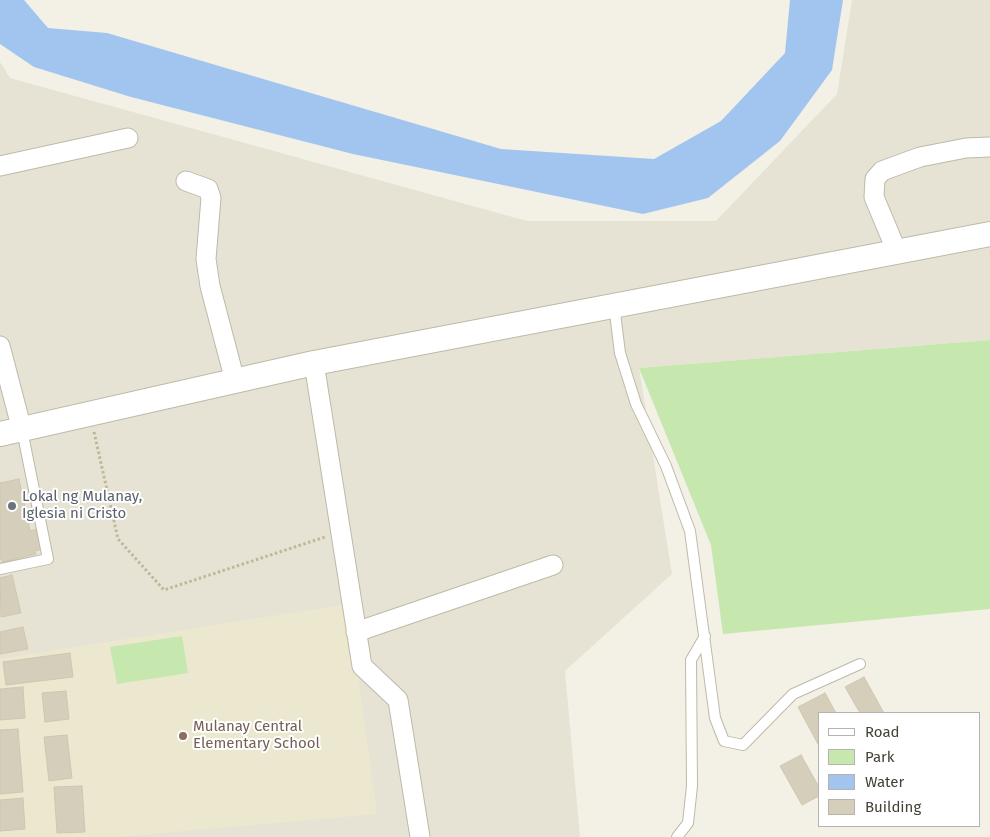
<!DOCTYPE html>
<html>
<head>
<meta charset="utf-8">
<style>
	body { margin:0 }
	#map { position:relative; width:990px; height:837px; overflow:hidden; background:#f3f0e6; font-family:"Fira Sans",sans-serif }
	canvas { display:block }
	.legend { position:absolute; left:818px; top:712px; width:162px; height:115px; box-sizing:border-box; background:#fff; border:1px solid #b5b3ae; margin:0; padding:6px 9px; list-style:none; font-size:15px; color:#454135 }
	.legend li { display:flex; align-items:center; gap:10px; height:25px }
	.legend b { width:25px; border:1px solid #b5b3ae }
</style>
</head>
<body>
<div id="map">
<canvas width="990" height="837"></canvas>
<ul class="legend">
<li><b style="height:6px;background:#fff"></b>Road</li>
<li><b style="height:14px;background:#c6e7ae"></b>Park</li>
<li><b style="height:14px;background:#a2c5f0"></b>Water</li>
<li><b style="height:14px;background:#d4cebb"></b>Building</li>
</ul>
</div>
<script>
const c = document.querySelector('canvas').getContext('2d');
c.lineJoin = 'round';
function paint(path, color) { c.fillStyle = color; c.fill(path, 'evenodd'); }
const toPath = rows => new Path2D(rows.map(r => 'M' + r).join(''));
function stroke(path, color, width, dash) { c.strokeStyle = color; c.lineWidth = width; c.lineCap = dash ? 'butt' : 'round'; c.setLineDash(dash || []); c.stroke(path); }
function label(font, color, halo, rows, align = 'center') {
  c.font = font + ' "Fira Sans",sans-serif'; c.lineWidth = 4; c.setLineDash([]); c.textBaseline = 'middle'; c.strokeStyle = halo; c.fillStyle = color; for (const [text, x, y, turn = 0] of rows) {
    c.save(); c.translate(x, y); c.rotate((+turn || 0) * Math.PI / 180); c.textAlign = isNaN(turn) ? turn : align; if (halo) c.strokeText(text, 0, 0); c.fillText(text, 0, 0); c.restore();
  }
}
paint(toPath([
	[852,0,990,0,990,340,639,368,672,574,565,671,580,837,0,837,0,62,10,78,527,221,716,221,837,94]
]), '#e7e3d4');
paint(toPath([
	[348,604,377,814,115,837,0,837,0,659]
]), '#ece8cf');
paint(toPath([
	[990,340,990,609,723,634,711,545,639,368],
	[182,636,188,673,117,684,110,647]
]), '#c6e7ae');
paint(toPath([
	[0,0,24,0,48,28,107,33,501,149,654,159,721,121,785,53,790,0,843,0,832,70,780,141,708,198,643,214,353,154,131,97,34,67,0,44]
]), '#a2c5f0');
const building = toPath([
	[19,479,30,531,39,529,43,549,35,551,36,554,3,562,0,558,0,483,19,479],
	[12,575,21,613,1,617,0,578,12,575],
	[23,627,28,649,0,654,0,632,23,627],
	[70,653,73,677,6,685,3,662,70,653],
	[864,677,884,713,860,713,845,687,864,677],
	[23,687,25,718,0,720,0,689,23,687],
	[66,691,69,719,45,722,42,693,66,691],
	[825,693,836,713,819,713,819,746,798,707,825,693],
	[18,729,23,792,0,794,0,730,18,729],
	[67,735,72,778,49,781,44,737,67,735],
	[801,755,819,787,819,796,802,805,780,766,801,755],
	[82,786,85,832,57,833,54,787,82,786],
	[23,798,25,829,0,831,0,800,23,798]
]);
paint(building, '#d4cebb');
stroke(building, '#cfc7ae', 1);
const service = toPath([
	[614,305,620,353,636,404,666,466,690,531,715,718,724,741,743,745,793,694,860,664],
	[0,569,48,559,22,430],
	[677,837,688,823,692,786,691,660,705,636]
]);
const minor = toPath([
	[0,166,128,138],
	[186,181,208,189,211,198,206,259,210,286,235,381],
	[897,252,874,197,875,179,882,171,920,157,966,148,990,147],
	[0,346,22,430],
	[314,363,362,666,398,700,420,837],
	[356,632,553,565]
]);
const tertiary = toPath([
	[0,434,314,363,990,234]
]);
stroke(service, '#beb9a8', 12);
stroke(minor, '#beb9a8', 21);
stroke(tertiary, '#beb9a8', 26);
stroke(toPath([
	[94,432,118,539,164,590,325,537]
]), '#c0b799', 3, [2.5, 2.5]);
stroke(service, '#fff', 10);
stroke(minor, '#fff', 19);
stroke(tertiary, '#fff', 24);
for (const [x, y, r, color] of [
	[12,506,5,"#6b7280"],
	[183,736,5,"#8d6e63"]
]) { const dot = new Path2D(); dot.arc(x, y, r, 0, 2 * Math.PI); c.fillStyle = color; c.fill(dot); stroke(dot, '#fff', 2); }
label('15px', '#5b616d', '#fff', [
	["Lokal ng Mulanay,",22,497],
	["Iglesia ni Cristo",22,514]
], 'left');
label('15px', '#785e54', '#fff', [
	["Mulanay Central",193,727],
	["Elementary School",193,744]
], 'left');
</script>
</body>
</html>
